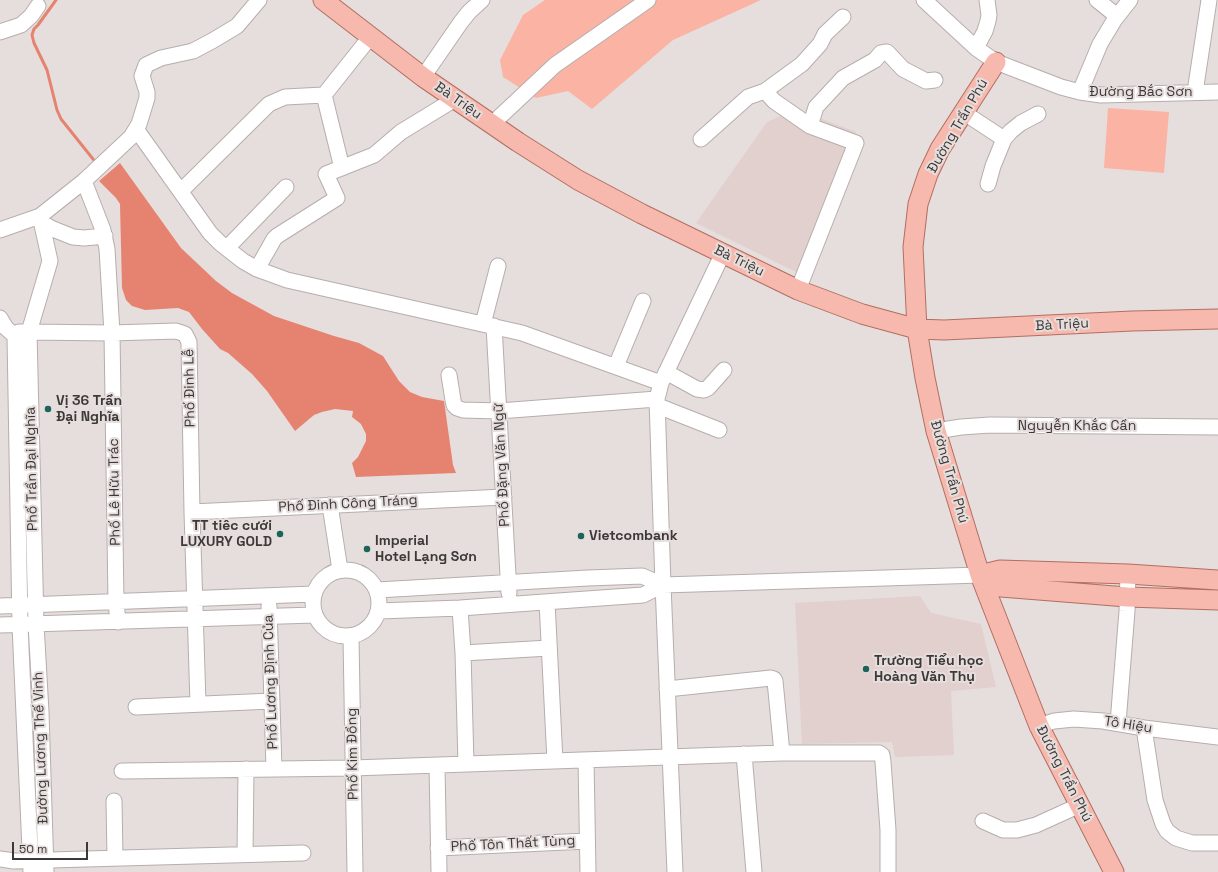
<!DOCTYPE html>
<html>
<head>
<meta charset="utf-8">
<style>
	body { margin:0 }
	#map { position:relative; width:1218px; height:872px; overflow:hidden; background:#e6dedc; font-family:"Space Grotesk",sans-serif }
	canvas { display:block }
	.scale { position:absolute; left:12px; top:842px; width:76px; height:18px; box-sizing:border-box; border:2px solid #3c3938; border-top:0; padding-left:5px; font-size:12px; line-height:14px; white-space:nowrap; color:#3c3938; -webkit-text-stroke:3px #e6dedc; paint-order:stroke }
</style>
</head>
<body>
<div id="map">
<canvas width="1218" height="872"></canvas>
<div class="scale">50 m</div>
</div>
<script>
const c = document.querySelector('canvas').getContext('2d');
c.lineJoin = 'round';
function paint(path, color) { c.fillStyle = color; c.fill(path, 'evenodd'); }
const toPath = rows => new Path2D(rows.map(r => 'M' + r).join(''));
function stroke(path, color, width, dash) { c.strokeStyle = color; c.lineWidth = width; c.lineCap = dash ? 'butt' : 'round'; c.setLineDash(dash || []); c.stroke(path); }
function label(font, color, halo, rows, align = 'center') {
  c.font = font + ' "Space Grotesk",sans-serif'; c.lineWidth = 4; c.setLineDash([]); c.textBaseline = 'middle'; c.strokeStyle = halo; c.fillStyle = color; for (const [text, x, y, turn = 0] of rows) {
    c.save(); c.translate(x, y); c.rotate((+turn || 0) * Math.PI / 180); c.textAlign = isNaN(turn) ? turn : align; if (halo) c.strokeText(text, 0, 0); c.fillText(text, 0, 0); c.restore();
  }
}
paint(toPath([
	[796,109,856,132,798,273,696,223,767,122],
	[920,596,931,613,981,624,996,687,951,691,954,755,895,757,892,742,802,744,795,603]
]), '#e1d0cd');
paint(toPath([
	[545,0,761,0,673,40,592,109,568,91,536,98,503,77,500,60,523,15],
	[1108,108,1169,112,1164,173,1104,168]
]), '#fbb3a4');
paint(toPath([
	[120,163,181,248,216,281,232,293,274,316,334,336,359,343,383,356,399,381,410,392,422,397,444,401,453,465,456,473,356,477,352,463,358,457,366,441,366,434,361,424,352,417,353,411,335,409,322,412,314,415,295,431,267,391,252,374,228,353,220,349,202,329,189,312,178,308,145,310,132,306,126,300,122,288,120,204,116,198,99,181]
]), '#e68370');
stroke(toPath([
	[56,0,38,25,34,29,32,35,34,43,47,70,57,110,61,119,97,164]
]), '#e68370', 3);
const minor = toPath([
	[924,0,976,48,996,62,1061,87,1080,92,1101,95,1218,92],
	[1097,0,1117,16],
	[0,32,21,25,31,16,38,6],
	[976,48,985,31,988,21,989,15,987,0],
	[423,77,461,22,469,12,482,0],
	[765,91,774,101,810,126],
	[1080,92,1100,44,1115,19,1130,0],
	[1195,92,1209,0],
	[963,112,1004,139,1011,131,1021,123,1038,114],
	[492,124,555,65,648,0],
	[136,129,210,233,220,243,243,261,257,269,287,280,522,333,661,383],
	[701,139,748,97,765,91,802,64,820,44,825,34,843,17],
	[342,168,324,95,371,36],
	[84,181,103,230,107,249,112,333,116,602,118,622],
	[988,184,993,166,1004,139],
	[181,191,269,104,285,97,324,95],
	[40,216,50,261,29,332,36,624,41,712,46,872],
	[42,223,53,229,73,237,84,238,105,236],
	[0,230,40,216,84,181,131,137,139,124,147,98,147,92,142,76,146,65,161,58,193,51,212,41,237,26,259,0],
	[227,248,286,187],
	[257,269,274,239,277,236,337,198,326,174,374,155,401,132,455,99],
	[798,290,856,143,810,126,816,107,843,78,875,60,881,53,887,52,903,69,926,81,935,80],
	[0,318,6,328,15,336],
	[483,324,498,266],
	[494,326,509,593],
	[15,336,19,332,29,332,112,333,176,331,185,334,189,342,192,512,198,704],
	[15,336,20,625,31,872],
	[616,366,643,301],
	[666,372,697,389,704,390,708,388,724,370],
	[449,375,453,400,454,405,457,408,463,410,499,411,657,399],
	[658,406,719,430],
	[936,431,961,427,990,425,1218,427],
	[330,505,340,570],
	[192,512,504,497],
	'313 603a33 33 0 1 1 66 0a33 33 0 1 1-66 0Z',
	[377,590,588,578,642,576,663,585],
	[547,602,555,761],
	[0,606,314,594],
	[269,606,274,769],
	[460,608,463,653,466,764],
	[379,611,460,608,643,595,663,585,980,575],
	[0,625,314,615],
	[351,637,355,872],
	[463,653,549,648],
	[667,689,771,678,774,679,775,681,782,753],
	[136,707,272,701],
	[1118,723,1127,611,1128,574],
	[1039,726,1054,721,1074,719,1103,721,1144,728,1218,737],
	[1144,728,1155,800,1163,824,1167,831,1176,838,1192,843,1218,843],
	[744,754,754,872],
	[586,760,588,872],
	[437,766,439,872],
	[122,771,353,768,782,753,879,753,882,755,883,762,888,830,888,872],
	[114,801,115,858],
	[983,821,1003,830,1017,830,1036,825,1080,805],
	[438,848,587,841],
	[245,854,246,769],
	[0,859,14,861,303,853],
	[675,872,663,585,657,399,661,383,723,253]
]);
const major = toPath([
	[323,0,423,77,518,142,578,180,642,214,798,290,862,314,917,329,944,330,1132,321,1218,319],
	[996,62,940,149,928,174,918,204,913,247,917,329,925,378,936,431,980,575,1039,726,1114,872],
	[980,575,990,582,1001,587,1127,597,1218,600],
	[980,575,1000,570,1128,574,1218,580]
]);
stroke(minor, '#b6aeac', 17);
stroke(major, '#b26e61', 21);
stroke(minor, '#fff', 15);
stroke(major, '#f7b9ad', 19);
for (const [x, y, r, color] of [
	[48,409,4,"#1b645a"],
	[280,534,4,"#1b645a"],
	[581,536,4,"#1b645a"],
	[367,549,4,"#1b645a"],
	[866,669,4,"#1b645a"]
]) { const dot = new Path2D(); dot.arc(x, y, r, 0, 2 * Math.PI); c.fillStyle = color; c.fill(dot); stroke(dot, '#e6dedc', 1.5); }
label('14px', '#3c3938', '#e6dedc', [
	["Đường Bắc Sơn",1141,92],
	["Bà Triệu",458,101,35],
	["Đường Trần Phú",958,126,-60],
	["Bà Triệu",739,261,26],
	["Bà Triệu",1062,325,-3],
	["Phố Đinh Lễ",190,388,-91],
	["Nguyễn Khắc Cần",1077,426],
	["Phố Đặng Văn Ngữ",502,465,-93],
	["Phố Trần Đại Nghĩa",32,469,-91],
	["Đường Trần Phú",949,472,74],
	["Phố Lê Hữu Trác",115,492,-91],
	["Phố Đinh Công Tráng",348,504,-3],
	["Phố Lương Định Của",271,682,-92],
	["Tô Hiệu",1128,725,9],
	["Đường Lương Thế Vinh",41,748,-92],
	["Phố Kim Đồng",353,754,-91],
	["Đường Trần Phú",1064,774,63],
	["Phố Tôn Thất Tùng",513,844,-3]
]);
label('bold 14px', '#3c3938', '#e6dedc', [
	["Vị 36 Trần",56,401],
	["Đại Nghĩa",56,417],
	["TT tiêc cưới",272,526,"right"],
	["LUXURY GOLD",272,542,"right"],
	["Vietcombank",589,536],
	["Imperial",375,541],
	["Hotel Lạng Sơn",375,557],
	["Trường Tiểu học",874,661],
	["Hoàng Văn Thụ",874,677]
], 'left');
</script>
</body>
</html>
